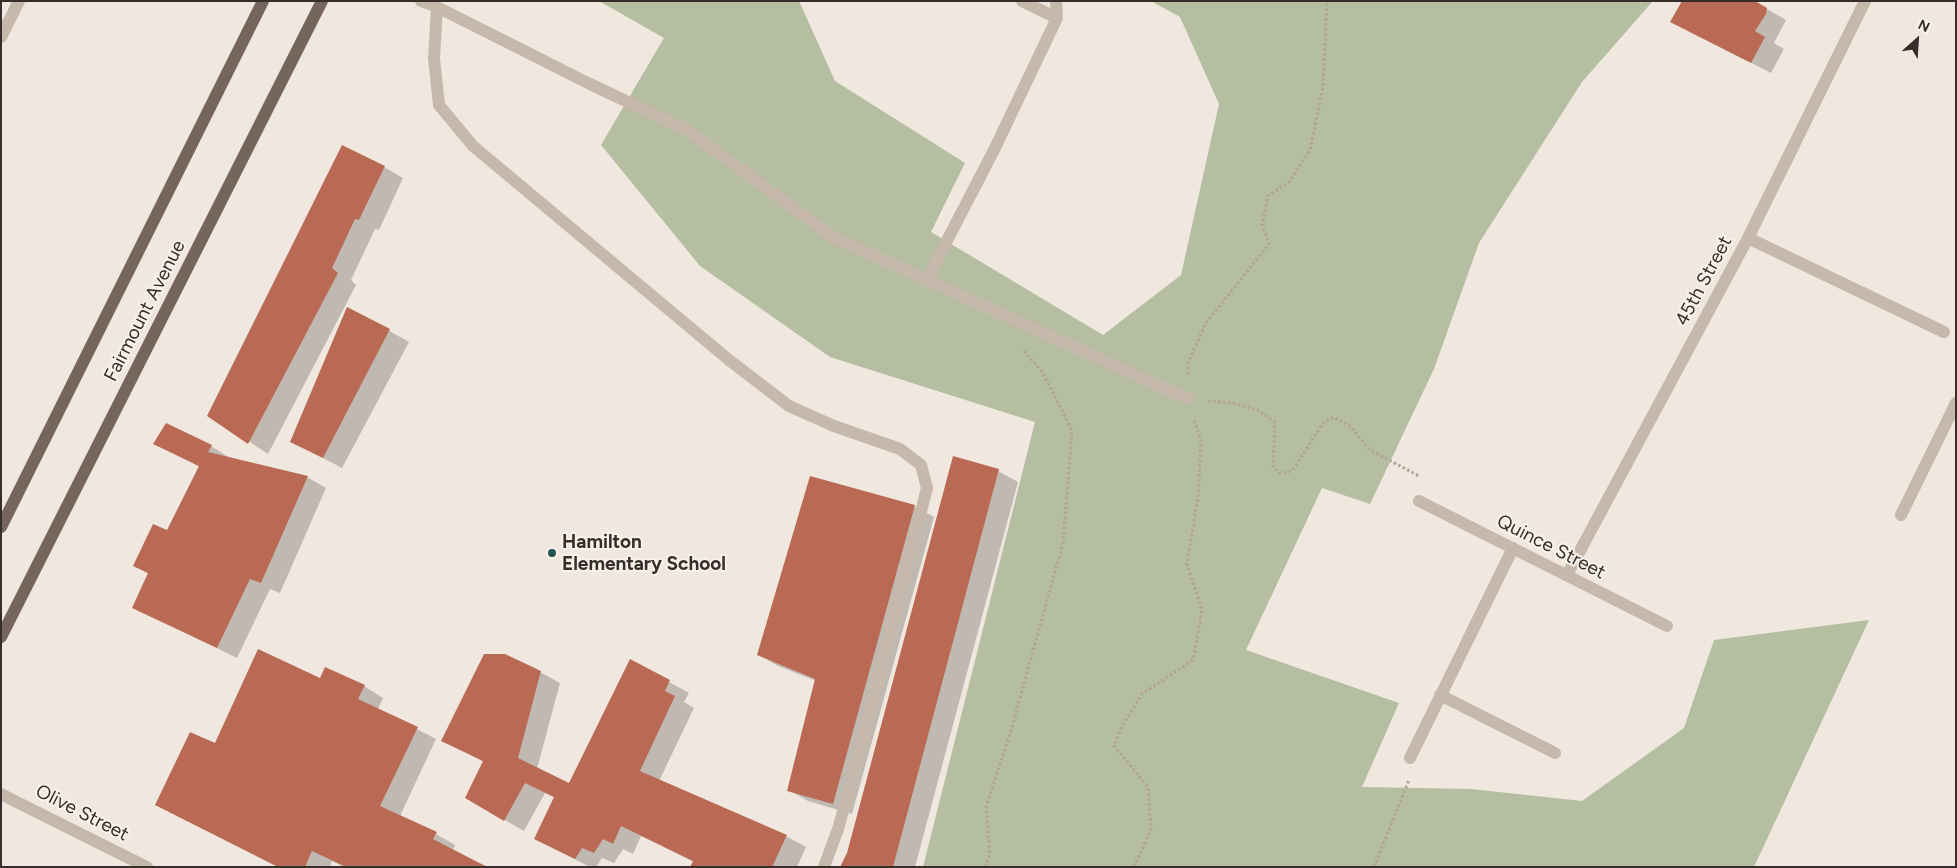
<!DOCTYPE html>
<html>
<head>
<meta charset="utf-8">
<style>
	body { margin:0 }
	#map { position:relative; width:1957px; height:868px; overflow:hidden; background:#f0e8df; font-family:Figtree,sans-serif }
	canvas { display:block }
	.frame { position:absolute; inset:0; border:2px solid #362e2a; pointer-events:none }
	.north { position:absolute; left:1892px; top:15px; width:50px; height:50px; -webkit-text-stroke:4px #f8f2eb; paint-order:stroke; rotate:26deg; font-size:14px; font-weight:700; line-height:20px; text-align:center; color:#362e2a }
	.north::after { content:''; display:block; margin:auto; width:18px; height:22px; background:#362e2a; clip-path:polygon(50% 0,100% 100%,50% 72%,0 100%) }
</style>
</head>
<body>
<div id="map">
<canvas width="1957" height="868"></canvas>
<div class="frame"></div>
<div class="north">N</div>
</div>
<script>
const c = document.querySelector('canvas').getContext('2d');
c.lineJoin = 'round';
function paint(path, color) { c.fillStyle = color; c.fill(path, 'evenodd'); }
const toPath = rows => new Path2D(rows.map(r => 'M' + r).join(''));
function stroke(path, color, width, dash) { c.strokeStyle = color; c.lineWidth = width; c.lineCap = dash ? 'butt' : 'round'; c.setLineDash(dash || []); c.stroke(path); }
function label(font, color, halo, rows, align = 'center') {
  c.font = font + ' Figtree,sans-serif'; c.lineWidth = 4; c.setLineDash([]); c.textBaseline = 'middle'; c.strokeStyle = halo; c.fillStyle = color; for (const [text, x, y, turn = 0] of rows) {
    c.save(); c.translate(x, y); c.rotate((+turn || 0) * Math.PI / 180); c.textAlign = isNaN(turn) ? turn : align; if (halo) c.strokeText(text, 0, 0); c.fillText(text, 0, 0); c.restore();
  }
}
paint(toPath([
	[599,1,799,1,835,81,965,163,931,232,1103,335,1181,275,1219,104,1180,17,1151,1,1653,1,1582,82,1479,243,1434,369,1370,504,1322,488,1246,650,1399,703,1362,787,1471,789,1582,801,1684,728,1714,640,1869,620,1754,867,923,867,1035,422,830,357,700,266,601,145,664,38]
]), '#b5bea0');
paint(toPath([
	[1767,9,1786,20,1774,43,1784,49,1771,73,1672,22],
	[384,167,403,178,379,230,375,229,351,280,356,285,268,454,209,415],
	[348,308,409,342,342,468,292,442],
	[155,444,211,446,230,458,307,477,326,488,280,593,270,589,237,658,133,607,149,574,134,566,167,532,200,467],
	[998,471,1018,482,915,867,842,867],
	[914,506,934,517,852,814,808,801,789,790,816,681,778,666,759,655],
	[631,661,689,693,684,702,694,708,659,781,786,836,806,847,797,867,692,867,694,862,641,836,633,854,623,849,614,863,602,858,596,867,590,867,535,839,555,798,545,793,524,831,467,798,484,762,442,740,540,672,560,683,537,769,570,784],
	[320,680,364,686,383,698,378,709,436,739,400,816,436,834,455,845,453,850,488,867,344,867,332,861,330,867,278,867,156,804,216,745]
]), '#0003');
paint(toPath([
	[1682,1,1755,1,1767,8,1766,14,1755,31,1765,37,1751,63,1670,22],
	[342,145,385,166,359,220,355,219,332,268,338,273,248,444,207,416],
	[347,307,390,329,323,458,290,442],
	[166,423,212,445,208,452,308,476,261,583,250,579,217,648,132,608,148,573,133,566,153,524,167,530,199,466,153,444],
	[953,456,999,469,893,867,840,867,847,853],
	[810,476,915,505,833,804,787,791,815,679,757,655],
	[258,649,320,678,325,667,365,685,358,699,418,727,380,806,437,832,433,839,487,867,346,867,312,851,305,867,278,867,155,805,190,732,215,743],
	[484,654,505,654,541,671,518,758,569,783,630,659,670,680,665,691,675,696,640,771,787,835,772,867,690,867,693,861,621,826,613,844,603,839,594,853,582,848,575,859,534,839,554,797,525,783,504,821,465,798,483,761,441,741]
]), '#ba6a54');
stroke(toPath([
	[1188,374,1188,363,1206,323,1269,244,1262,225,1268,196,1289,182,1310,150,1323,86,1327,1],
	[1208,401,1233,403,1258,410,1275,422,1273,468,1280,473,1292,471,1323,423,1334,417,1349,425,1370,450,1419,476],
	[985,867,990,854,986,807,1010,734,1063,543,1072,430,1041,370,1022,349],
	[1134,867,1151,830,1148,787,1114,746,1122,726,1142,694,1193,660,1202,610,1187,564,1198,498,1201,441,1194,419],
	[1374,867,1409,780]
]), '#b3a296', 3, [2.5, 2.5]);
stroke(toPath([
	[1056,1,1057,18],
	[437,7,434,58,439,105,473,146,729,360,789,406,834,426,900,449,921,465,927,488,863,740,838,829,824,867],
	[1,37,19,1],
	[1748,238,1944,332],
	[926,281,994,150,1057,18,1022,1],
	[1901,515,1956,403],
	[1440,695,1555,753],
	[1410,758,1513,548]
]), '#c7b8ac', 12);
stroke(toPath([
	[421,1,437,7,590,84,687,130,833,237,1188,399],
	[1419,501,1667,626],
	[1567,575,1748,238,1865,1],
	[1,794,147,867]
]), '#c7b8ac', 12);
stroke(toPath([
	[1,527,263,1],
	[1,637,322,1]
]), '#76655d', 12);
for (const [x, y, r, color] of [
	[552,553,5,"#245153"]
]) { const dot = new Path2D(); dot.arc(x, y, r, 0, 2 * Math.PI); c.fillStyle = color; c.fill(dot); stroke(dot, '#f8f2eb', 2); }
label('19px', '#362e2a', '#f8f2eb', [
	["45th Street",1704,281,-62],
	["Fairmount Avenue",145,311,-63],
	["Quince Street",1551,547,27],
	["Olive Street",82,813,27]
]);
label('bold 19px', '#362e2a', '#f8f2eb', [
	["Hamilton",562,542],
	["Elementary School",562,564]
], 'left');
</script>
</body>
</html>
